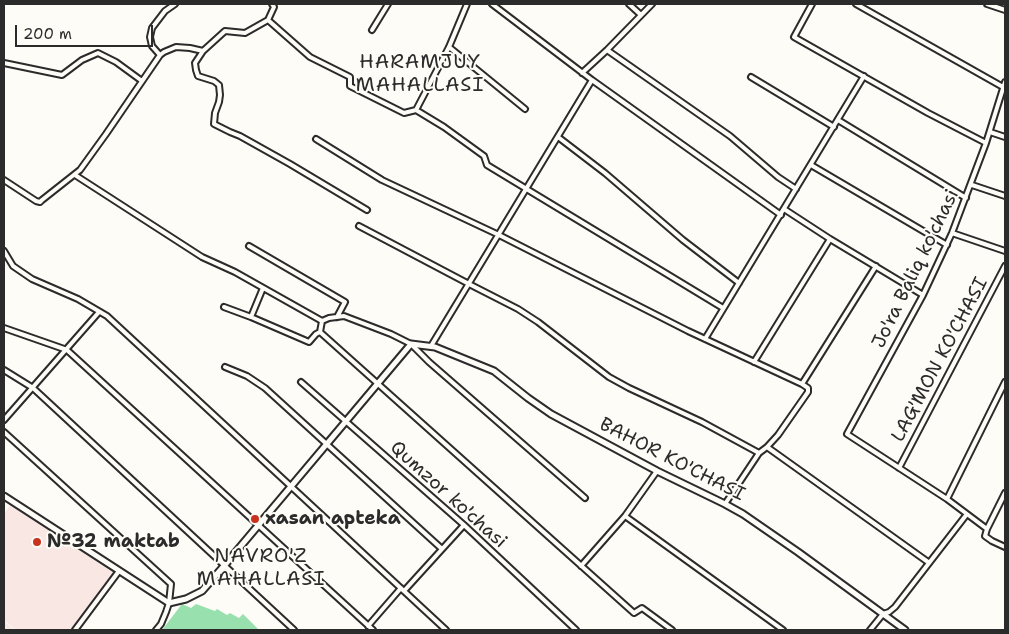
<!DOCTYPE html>
<html>
<head>
<meta charset="utf-8">
<style>
	body { margin:0 }
	#map { position:relative; width:1009px; height:634px; overflow:hidden; background:#fdfcf7; font-family:"Shantell Sans",sans-serif }
	canvas { display:block }
	.frame { position:absolute; inset:0; border:5px solid #2b2b2b; pointer-events:none }
	.scale { position:absolute; left:15px; top:25px; width:138px; height:22px; box-sizing:border-box; border:2px solid #2b2b2b; border-top:0; padding-left:6px; font-size:15px; line-height:18px; white-space:nowrap; color:#2b2b2b; -webkit-text-stroke:4px #fdfcf7; paint-order:stroke }
</style>
</head>
<body>
<div id="map">
<canvas width="1009" height="634"></canvas>
<div class="frame"></div>
<div class="scale">200 m</div>
</div>
<script>
const c = document.querySelector('canvas').getContext('2d');
c.lineJoin = 'round';
function paint(path, color) { c.fillStyle = color; c.fill(path, 'evenodd'); }
const toPath = rows => new Path2D(rows.map(r => 'M' + r).join(''));
function stroke(path, color, width, dash) { c.strokeStyle = color; c.lineWidth = width; c.lineCap = dash ? 'butt' : 'round'; c.setLineDash(dash || []); c.stroke(path); }
function label(font, color, halo, rows, align = 'center') {
  c.font = font + ' "Shantell Sans",sans-serif'; c.lineWidth = 4; c.setLineDash([]); c.textBaseline = 'middle'; c.strokeStyle = halo; c.fillStyle = color; for (const [text, x, y, turn = 0] of rows) {
    c.save(); c.translate(x, y); c.rotate((+turn || 0) * Math.PI / 180); c.textAlign = isNaN(turn) ? turn : align; if (halo) c.strokeText(text, 0, 0); c.fillText(text, 0, 0); c.restore();
  }
}
paint(toPath([
	[11,504,115,571,72,630,4,630,4,621,14,629,15,629,4,620,4,514]
]), '#f9e7e3');
paint(toPath([
	[182,604,191,608,196,604,215,611,217,609,227,615,230,613,239,618,243,614,259,630,162,630]
]), '#98e0ae');
const street = toPath([
	[492,4,592,80,781,215],
	[629,4,641,15],
	[812,4,794,37,928,113,986,143],
	[856,4,1003,87],
	[987,4,1005,10],
	[268,20,310,57,350,77,350,86,404,113,416,110,444,127,484,156,487,165,723,308],
	[372,30,388,4],
	[449,47,525,109],
	[607,50,730,136,778,177,796,189],
	[203,51,195,63,196,70,198,76,214,81,219,85,220,95,219,102,215,113,214,124,230,132,240,136,290,164,367,210],
	[160,55,152,46,150,37,152,28,165,11,175,4],
	[4,63,62,75,82,60,98,53,116,62,142,81],
	[582,73,607,50,652,4],
	[751,77,834,127],
	[416,110,449,47,467,4],
	[838,120,966,198],
	[990,132,1005,137],
	[558,137,605,173,683,240,739,283],
	[316,139,382,180,499,235,688,331,802,384,808,388,808,392,778,435,767,447,759,453,725,504],
	[811,165,947,245],
	[75,175,202,257,235,272,322,321],
	[4,180,36,201,40,202,42,200,80,170,106,134,160,55,164,52,176,47,190,48,203,51,225,31,245,33,268,20,274,7,272,4],
	[972,185,1005,196],
	[784,209,830,239,923,295],
	[359,226,469,284,518,309,538,322,609,377,629,388,702,422,759,453],
	[952,233,1005,251],
	[249,246,345,302,337,317],
	[4,251,13,266,32,279,78,299,107,316,446,630],
	[224,307,251,317,309,342,316,334,320,332,322,321,329,318,344,316,391,334,411,344,429,362,585,498],
	[251,317,263,288],
	[4,328,67,350,373,630],
	[320,332,634,613,642,608,672,630],
	[705,339,864,76],
	[431,346,592,80],
	[754,362,830,239],
	[225,367,247,376,265,388,442,549],
	[4,370,33,388,294,630],
	[301,382,464,525,576,630],
	[802,384,876,266],
	[4,420,99,312],
	[4,432,171,584,169,603,166,612,161,624,156,630],
	[767,447,928,562],
	[899,468,1005,266],
	[1005,493,987,529,985,536,992,541,1005,547],
	[947,499,1005,382],
	[625,516,783,630],
	[987,529,947,499,847,434,923,295,952,233,986,143,1005,82],
	[581,566,625,516,657,471],
	[404,591,464,525],
	[368,626,401,588],
	[75,630,119,571],
	[870,630,883,614,889,612,895,607,967,514]
]);
const secondary = toPath([
	[4,496,169,603,186,599,202,591,224,566,411,344,435,347,494,371,528,398,551,414,657,471,725,504,743,514,798,552,905,630]
]);
stroke(street, '#2b2b2b', 8);
stroke(secondary, '#2b2b2b', 9);
stroke(street, '#fdfcf7', 4);
stroke(secondary, '#fdfcf7', 5);
for (const [x, y, r, color] of [
	[255,519,5,"#c8321e"],
	[37,542,5,"#c8321e"]
]) { const dot = new Path2D(); dot.arc(x, y, r, 0, 2 * Math.PI); c.fillStyle = color; c.fill(dot); stroke(dot, '#fdfcf7', 2); }
label('19px', '#2b2b2b', '#fdfcf7', [
	["Jo'ra Baliq ko'chasi",916,269,-64],
	["LAG'MON KO'CHASI",940,360,-62],
	["BAHOR KO'CHASI",672,460,27],
	["Qumzor ko'chasi",448,495,42]
]);
label('bold 19px', '#2b2b2b', '#fdfcf7', [
	["xasan apteka",265,519],
	["№32 maktab",47,542]
], 'left');
c.letterSpacing = '1px';
label('20px', '#2b2b2b', '#fdfcf7', [
	["HARAMJUY",420,63],
	["MAHALLASI",420,86],
	["NAVRO'Z",261,557],
	["MAHALLASI",261,580]
]);
c.letterSpacing = '0px';
</script>
</body>
</html>
